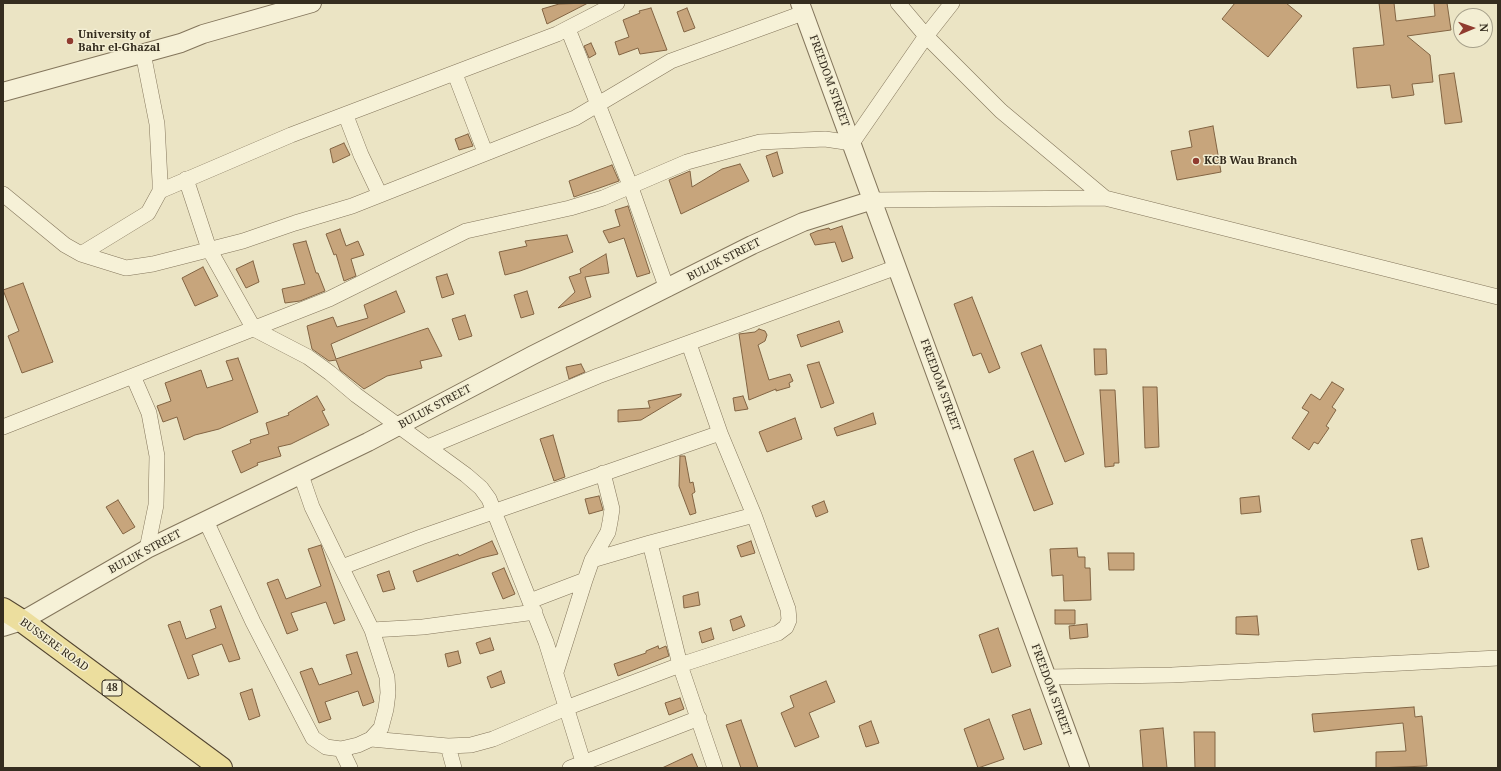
<!DOCTYPE html>
<html>
<head>
<meta charset="utf-8">
<style>
	body { margin:0 }
	#map { position:relative; width:1501px; height:771px; overflow:hidden; background:#ebe4c4; font-family:"Noto Serif",serif }
	canvas { display:block }
	.frame { position:absolute; inset:0; border:4px solid #352d1f; pointer-events:none }
	.north { position:absolute; left:1453px; top:8px; width:40px; height:40px; box-sizing:border-box; background:#f3eed3; border:1px solid #a7a18b; border-radius:50%; rotate:88deg; font-size:11px; font-weight:700; line-height:16px; text-align:center; color:#352d1f }
	.north::after { content:''; display:block; margin:auto; width:14px; height:18px; background:#903b2f; clip-path:polygon(50% 0,100% 100%,50% 72%,0 100%) }
</style>
</head>
<body>
<div id="map">
<canvas width="1501" height="771"></canvas>
<div class="frame"></div>
<div class="north">N</div>
</div>
<script>
const c = document.querySelector('canvas').getContext('2d');
c.lineJoin = 'round';
function paint(path, color) { c.fillStyle = color; c.fill(path, 'evenodd'); }
const toPath = rows => new Path2D(rows.map(r => 'M' + r).join(''));
function stroke(path, color, width, dash) { c.strokeStyle = color; c.lineWidth = width; c.lineCap = dash ? 'butt' : 'round'; c.setLineDash(dash || []); c.stroke(path); }
function label(font, color, halo, rows, align = 'center') {
  c.font = font + ' "Noto Serif",serif'; c.lineWidth = 3; c.setLineDash([]); c.textBaseline = 'middle'; c.strokeStyle = halo; c.fillStyle = color; for (const [text, x, y, turn = 0] of rows) {
    c.save(); c.translate(x, y); c.rotate((+turn || 0) * Math.PI / 180); c.textAlign = isNaN(turn) ? turn : align; if (halo) c.strokeText(text, 0, 0); c.fillText(text, 0, 0); c.restore();
  }
}
const building = toPath([
	[588,3,547,24,542,9,559,4,588,3],
	[1235,3,1286,3,1302,16,1268,57,1222,19,1235,3],
	[1379,3,1394,3,1396,21,1435,16,1434,3,1447,3,1451,30,1407,36,1430,55,1433,82,1412,84,1414,95,1392,98,1390,85,1357,88,1353,48,1384,45,1379,3],
	[651,8,667,50,640,54,638,48,619,55,615,42,629,37,623,20,640,13,639,11,651,8],
	[687,8,695,28,684,32,677,12,687,8],
	[591,43,596,54,589,58,584,46,591,43],
	[1454,73,1462,122,1445,124,1439,75,1454,73],
	[1213,126,1221,172,1177,180,1171,151,1192,147,1189,131,1213,126],
	[468,134,473,146,459,150,455,139,468,134],
	[344,143,350,155,333,163,330,149,344,143],
	[777,152,783,173,773,177,766,156,777,152],
	[740,164,749,181,681,214,669,180,690,171,692,187,722,169,740,164],
	[612,165,619,181,574,197,569,181,612,165],
	[628,206,650,273,637,277,624,238,609,243,603,231,620,226,615,210,628,206],
	[842,226,853,258,842,262,835,242,815,245,810,234,817,231,829,228,830,230,842,226],
	[340,229,346,246,358,241,364,255,351,259,356,276,344,281,336,254,334,255,326,234,340,229],
	[567,235,573,252,520,271,505,275,499,252,527,246,525,241,567,235],
	[306,241,316,273,318,273,325,291,300,301,285,303,282,289,305,284,293,244,306,241],
	[606,254,609,273,585,277,591,297,558,308,575,292,569,277,581,273,580,269,606,254],
	[253,261,259,282,246,288,236,269,253,261],
	[203,267,218,296,195,306,182,278,203,267],
	[447,274,454,294,442,298,436,277,447,274],
	[23,283,53,362,22,373,8,336,19,331,3,290,23,283],
	[396,291,405,312,331,344,336,359,428,328,442,356,420,361,422,368,387,376,364,389,340,370,336,360,329,361,312,349,307,326,333,317,337,327,368,318,364,305,396,291],
	[527,291,534,314,521,318,514,295,527,291],
	[972,297,1000,368,989,373,981,353,973,356,954,304,972,297],
	[465,315,472,336,459,340,452,319,465,315],
	[839,321,843,332,801,347,797,335,839,321],
	[759,329,765,331,767,335,765,341,758,345,769,380,790,374,793,381,789,383,790,387,776,391,776,389,749,400,739,334,755,332,759,329],
	[1041,345,1084,454,1065,462,1021,353,1041,345],
	[1094,349,1106,349,1107,374,1095,375,1094,349],
	[238,358,258,412,219,429,195,435,184,440,177,417,163,422,157,406,171,401,165,383,201,370,207,388,233,380,226,361,238,358],
	[819,362,834,403,821,408,807,365,819,362],
	[581,364,585,372,569,379,566,367,581,364],
	[1332,382,1344,389,1332,407,1336,410,1326,426,1329,428,1318,444,1314,442,1309,450,1292,438,1309,412,1302,408,1311,394,1320,400,1332,382],
	[1143,387,1157,387,1159,447,1145,448,1143,387],
	[1100,390,1115,390,1119,463,1114,463,1114,466,1105,467,1100,390],
	[681,394,681,396,641,420,618,422,618,410,650,408,648,401,681,394],
	[317,396,325,410,322,411,329,425,291,444,278,447,281,456,257,463,258,465,241,473,232,451,251,443,250,440,269,434,266,423,289,415,288,413,317,396],
	[743,396,748,409,735,411,733,398,743,396],
	[873,413,876,424,837,436,834,428,873,413],
	[795,418,802,439,767,452,759,432,795,418],
	[553,435,565,477,554,481,540,439,553,435],
	[1033,451,1053,504,1034,511,1014,459,1033,451],
	[680,456,685,456,690,483,693,482,695,492,692,494,696,513,690,515,679,486,680,456],
	[599,496,603,510,589,514,585,499,599,496],
	[1259,496,1261,512,1241,514,1240,498,1259,496],
	[118,500,135,527,123,534,106,507,118,500],
	[824,501,828,512,816,517,812,506,824,501],
	[1422,538,1429,567,1418,570,1411,540,1422,538],
	[492,541,498,554,481,558,417,582,413,571,458,554,459,556,492,541],
	[751,541,755,553,741,557,737,546,751,541],
	[321,545,345,620,334,624,326,602,291,613,298,630,287,634,267,583,278,579,286,599,321,586,308,549,321,545],
	[1077,548,1078,557,1085,557,1085,568,1090,568,1091,600,1064,601,1063,575,1052,576,1050,549,1077,548],
	[1108,553,1134,553,1134,570,1109,570,1108,553],
	[504,568,515,594,503,599,492,573,504,568],
	[389,571,395,589,383,592,377,575,389,571],
	[698,592,700,605,684,608,683,596,698,592],
	[221,606,240,659,229,662,222,644,192,655,199,675,188,679,168,625,180,621,186,639,216,628,210,610,221,606],
	[1055,610,1075,610,1075,624,1055,624,1055,610],
	[741,616,745,626,733,631,730,620,741,616],
	[1257,616,1259,635,1236,634,1236,617,1257,616],
	[1087,624,1088,637,1070,639,1069,626,1087,624],
	[711,628,714,639,702,643,699,632,711,628],
	[998,628,1011,666,992,673,979,635,998,628],
	[490,638,494,650,480,654,476,643,490,638],
	[658,646,659,649,666,646,669,656,618,676,614,664,646,653,646,651,658,646],
	[458,651,461,663,448,667,445,654,458,651],
	[357,652,374,702,363,706,358,691,325,702,331,719,319,723,300,672,312,668,319,685,352,674,346,655,357,652],
	[501,671,505,683,491,688,487,677,501,671],
	[826,681,835,702,809,713,819,737,795,747,781,713,794,707,790,696,826,681],
	[252,689,260,716,249,720,240,693,252,689],
	[680,698,684,709,669,715,665,703,680,698],
	[1414,707,1415,717,1422,716,1427,766,1376,768,1376,752,1406,751,1403,723,1314,732,1312,714,1414,707],
	[1030,709,1042,744,1024,750,1012,715,1030,709],
	[989,719,1004,759,978,768,964,729,989,719],
	[741,720,758,768,741,768,726,725,741,720],
	[871,721,879,743,866,747,859,726,871,721],
	[1163,728,1167,768,1143,768,1140,730,1163,728],
	[1194,732,1215,732,1215,768,1195,768,1194,732],
	[692,754,698,768,662,768,692,754]
]);
paint(building, '#c7a57c');
stroke(building, '#826443', 1);
const minor = toPath([
	[898,3,926,36,1001,111,1105,198],
	[568,29,630,185,667,289],
	[455,74,485,152],
	[346,116,361,155,380,195],
	[186,179,209,249,254,329,308,357,330,373,356,395,466,475,481,488,489,499,546,642,585,768],
	[160,191,291,135,557,34,617,3],
	[3,194,65,245,81,254,148,213,160,191,160,181,157,124,143,53],
	[873,200,1105,198,1498,297],
	[81,254,126,268,153,264,243,241,295,223,352,206,575,118,671,61,803,13],
	[133,376,149,413,157,456,156,505,147,549],
	[3,427,329,299,466,231,570,208,603,198,687,162,760,142,825,139,852,143,926,36,952,3],
	[428,447,598,376,897,267],
	[206,521,253,622,313,738,326,747,341,749,358,745,371,739,381,728,386,709,388,693,387,677,372,630,312,507,301,475],
	[650,543,680,665,715,768],
	[592,560,608,532,610,522,612,509,603,473],
	[342,567,421,537,720,433],
	[530,601,585,580],
	[372,630,423,627,535,612],
	[556,672,585,580,592,560,650,543,754,515],
	[1047,677,1172,675,1498,658],
	[371,739,448,746,471,745,493,739,566,708,680,665,778,633,786,627,789,620,788,609,754,515,720,433,689,344],
	[448,746,454,768],
	[341,749,350,768],
	[570,768,699,718]
]);
const tertiary = toPath([
	[800,3,1080,768],
	[3,92,181,43,203,34,312,3],
	[3,627,22,621,147,549,368,442,533,355,752,245,803,222,873,200]
]);
const primary = toPath([
	[3,609,22,621,221,768]
]);
stroke(minor, '#84765c', 16);
stroke(tertiary, '#84765c', 20);
stroke(primary, '#524430', 24);
stroke(minor, '#f6f1d7', 15);
stroke(tertiary, '#f6f1d7', 18);
stroke(primary, '#ecde9e', 22);
for (const [x, y, r, color] of [
	[70,41,4,"#903b2f"],
	[1196,161,4,"#903b2f"]
]) { const dot = new Path2D(); dot.arc(x, y, r, 0, 2 * Math.PI); c.fillStyle = color; c.fill(dot); stroke(dot, '#f3eed3', 1.5); }
for (const [x, y, w] of [
	[112,688,20]
]) { const box = new Path2D(); box.roundRect(x - w / 2, y - 8, w, 16, 3); c.fillStyle = '#f3eed3'; c.fill(box); stroke(box, '#352d1f', 1); }
label('bold 10px', '#352d1f', null, [
	["48",112,688]
]);
label('bold 11px', '#352d1f', '#f3eed3', [
	["University of",78,35],
	["Bahr el-Ghazal",78,48],
	["KCB Wau Branch",1204,161]
], 'left');
label('11px', '#352d1f', '#f3eed3', [
	["FREEDOM STREET",829,81,70],
	["BULUK STREET",724,260,-27],
	["FREEDOM STREET",940,385,70],
	["BULUK STREET",435,407,-28],
	["BULUK STREET",145,552,-28],
	["BUSSERE ROAD",54,645,36],
	["FREEDOM STREET",1051,690,70]
]);
</script>
</body>
</html>
